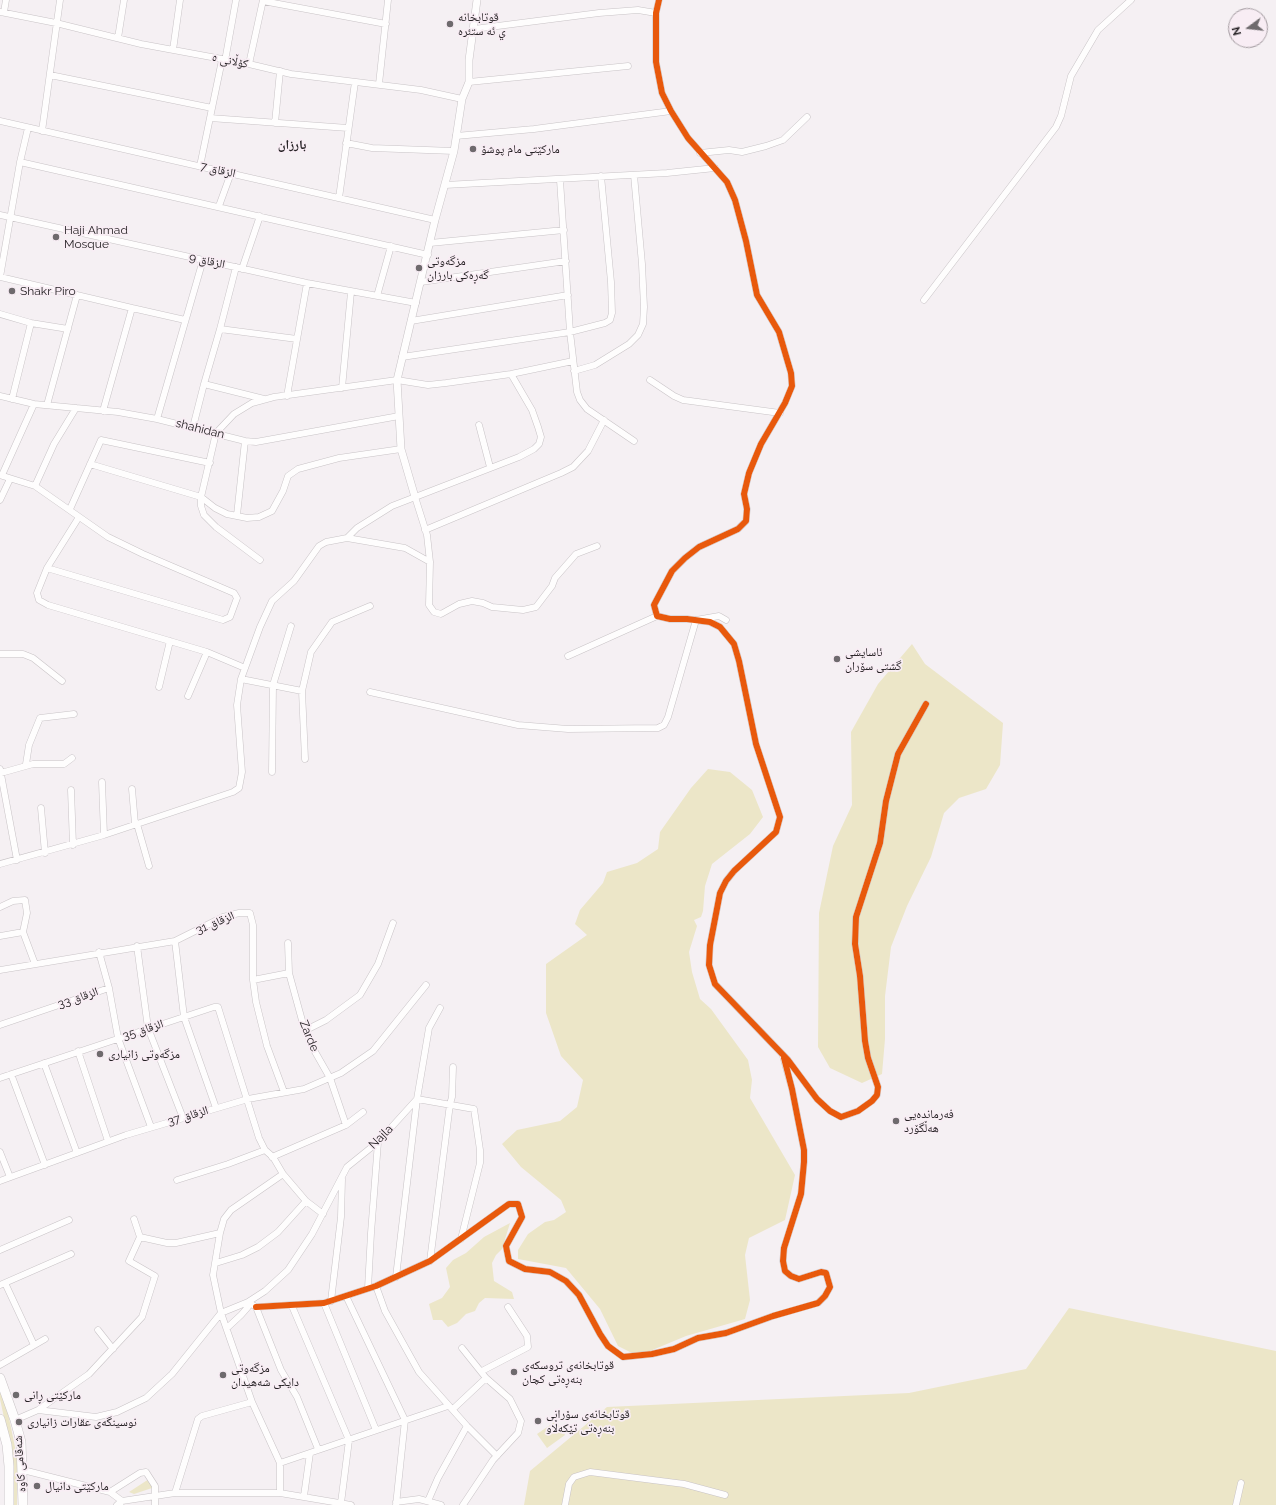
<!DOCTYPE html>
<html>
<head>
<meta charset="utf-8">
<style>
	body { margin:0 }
	#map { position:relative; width:1276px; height:1505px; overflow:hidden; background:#f5f0f3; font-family:Raleway,sans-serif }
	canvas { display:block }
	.north { position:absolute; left:1228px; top:8px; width:40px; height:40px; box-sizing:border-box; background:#f8edf4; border:1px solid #a49ca1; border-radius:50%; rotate:255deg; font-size:11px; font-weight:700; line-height:16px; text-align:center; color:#262225 }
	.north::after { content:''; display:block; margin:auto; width:14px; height:18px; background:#6e6a6d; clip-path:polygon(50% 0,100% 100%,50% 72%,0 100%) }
</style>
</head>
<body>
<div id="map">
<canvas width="1276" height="1505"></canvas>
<div class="north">N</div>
</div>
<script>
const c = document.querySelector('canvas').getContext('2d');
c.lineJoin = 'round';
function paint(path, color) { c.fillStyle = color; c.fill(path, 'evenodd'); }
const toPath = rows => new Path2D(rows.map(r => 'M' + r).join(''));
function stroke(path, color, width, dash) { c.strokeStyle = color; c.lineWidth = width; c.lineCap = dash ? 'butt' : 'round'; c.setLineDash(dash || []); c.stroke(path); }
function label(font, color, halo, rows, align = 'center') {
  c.font = font + ' Raleway,"Noto Naskh Arabic",sans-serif'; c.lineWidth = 3.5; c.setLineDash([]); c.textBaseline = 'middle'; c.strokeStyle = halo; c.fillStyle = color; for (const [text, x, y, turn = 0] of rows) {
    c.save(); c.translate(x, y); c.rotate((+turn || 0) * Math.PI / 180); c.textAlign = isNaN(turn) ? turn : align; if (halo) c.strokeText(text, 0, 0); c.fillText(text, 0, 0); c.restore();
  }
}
paint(toPath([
	[912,644,925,664,1003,723,1000,765,986,789,959,798,944,813,931,857,907,906,891,947,885,996,885,1039,882,1074,862,1083,830,1068,818,1047,819,913,833,846,852,805,851,732,878,684],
	[708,769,730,772,752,790,763,817,750,834,712,864,705,886,703,911,701,917,694,920,697,926,689,952,692,972,700,999,711,1009,748,1060,752,1080,750,1098,795,1175,785,1220,749,1238,745,1255,750,1300,745,1319,686,1336,638,1356,618,1346,600,1309,566,1268,518,1259,518,1250,528,1234,545,1222,554,1220,566,1212,561,1200,521,1167,502,1144,517,1130,560,1121,577,1107,583,1080,561,1056,546,1013,546,964,587,935,575,924,580,910,603,883,607,872,637,863,658,849,660,832,691,788],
	[510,1223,502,1249,496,1255,492,1263,494,1281,512,1292,514,1299,485,1298,479,1303,475,1311,466,1314,457,1323,448,1327,442,1320,433,1320,429,1304,442,1298,450,1287,446,1268,453,1260,466,1253,484,1237],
	[1069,1308,1276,1351,1276,1505,524,1505,530,1471,607,1407,909,1393,1026,1369],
	[0,1390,8,1413,17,1457,17,1505,13,1505,14,1471,12,1455,0,1399],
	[556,1421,565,1435,547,1448,537,1434],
	[149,1479,152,1488,134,1494,129,1492]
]), '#ece6c8');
const minor = toPath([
	[659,0,656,13,656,62,662,93,671,111,688,138,727,182,735,200,746,241,757,295,779,332,791,373,792,386,785,403,761,444,749,473,744,494,747,509,746,521,738,529,699,547,685,558,672,571,654,605,657,616,670,619,687,619,710,622,720,627,734,644,739,661,756,744,780,817,776,832,734,871,726,881,720,893,710,945,709,965,715,984,788,1060,817,1099,830,1111,841,1117,858,1111,872,1101,877,1095,878,1087,868,1058,865,1041,860,976,855,944,856,917,880,843,886,801,898,754,926,704],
	[263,1,386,24],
	[0,12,56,23,141,44,249,64,291,74,421,90,462,99],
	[4,12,6,0],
	[474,29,599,13,638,10,656,13],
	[118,38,124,0],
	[173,50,180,0],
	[225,61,236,0],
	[249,64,263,0],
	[50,75,212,108],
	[469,82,628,66],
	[379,84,388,0],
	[210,118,348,128],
	[0,121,435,220],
	[275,123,280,71],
	[28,128,20,162,0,277,132,308],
	[42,131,60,0],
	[456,136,534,129,671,111],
	[346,143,372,148,454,151],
	[700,153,729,150,742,152,766,146,783,140,807,117],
	[20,162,428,255],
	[200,166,222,60],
	[560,180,570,332,577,392,580,400,587,409,634,441],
	[445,185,667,173,715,168],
	[339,198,355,82],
	[219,206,231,173],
	[0,215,307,283,416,303],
	[430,243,564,230],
	[236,267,220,329,297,339],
	[242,269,260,216],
	[421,282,566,261],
	[377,296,391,246],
	[924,300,1056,127,1061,116,1071,76,1098,30,1131,0],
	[0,314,31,323,68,329],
	[411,321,568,295],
	[220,329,204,384,264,399],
	[402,357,570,332,605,323,610,320,612,313,611,282,601,176],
	[574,371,595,365,629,344,638,335,643,324,644,307,642,264,634,175],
	[650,380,674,396,683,400,780,413],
	[342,388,351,292],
	[0,396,34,404,118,412,157,419,245,441,256,442,399,416],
	[287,396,307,283],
	[12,399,31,323],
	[47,405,77,295],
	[103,411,132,308,185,320],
	[157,419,203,260],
	[479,425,490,467],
	[193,427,204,384],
	[90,464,201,497,215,508,227,514,247,518,259,517,272,511,283,491,288,476,298,469,339,458,401,449],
	[0,475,35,486,108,537,143,554,234,593,237,598,230,617,223,620,47,568],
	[2,475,34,404],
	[35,486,54,444,76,408],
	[415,497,427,535,430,562,429,605,434,612,441,614,459,604,472,601,483,603,492,607,523,610,536,607,552,586,555,578,576,554,597,546],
	[0,500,10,479],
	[70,509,101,440,210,463],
	[237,515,245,441],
	[79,517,47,568,37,593,39,600,48,605,207,652,245,668],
	[425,530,561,473,573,467,588,451,604,420],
	[347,538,405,548,430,562],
	[260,560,216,527,204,515,201,506,201,497,216,433,234,414,252,403,274,397,397,380,428,385,446,383,511,374,573,361],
	[0,654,23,654,33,658,62,681],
	[568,656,657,616],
	[241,679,302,691],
	[159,687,170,641],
	[370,692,518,725,568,729,658,728,664,725,668,717,696,620,719,616,726,620],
	[188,696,207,652],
	[305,759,302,691,311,652,332,622,370,606],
	[26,764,29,745,40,718,74,714],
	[0,769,17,860],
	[272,772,273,685,291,626],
	[1,773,33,764,64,764,72,758],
	[102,782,104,835],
	[132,789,135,824],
	[71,790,73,845],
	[41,808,45,853],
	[137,824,149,866],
	[0,864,104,835,233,792,239,788,242,772,237,705,241,679,260,627,272,601,294,581,319,546,326,542,347,538,357,528,392,506,519,457,534,449,539,444,541,437,538,427,532,410,511,374],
	[0,907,13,901,25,900,27,913,23,932,35,964],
	[0,936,23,932],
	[175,941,184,1017,216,1108],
	[288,943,289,973,303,1024,314,1050,330,1078,346,1125],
	[137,946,148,1028,183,1118],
	[99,952,109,988],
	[0,970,175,941,223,917,239,913,250,913,253,925,253,980,256,1002,267,1046,284,1092],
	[253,980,289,973],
	[0,1025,109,988,118,1038,151,1127],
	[306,1030,326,1020,360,995,378,964,393,923],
	[78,1051,108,1141],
	[44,1063,77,1153],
	[11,1074,45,1165],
	[0,1078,214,1007,218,1007,259,1138,265,1150,273,1157,283,1174,306,1201,323,1214],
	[0,1152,10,1177],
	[272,1157,346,1125,363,1112],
	[283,1174,231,1210,224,1219,220,1233,213,1275,221,1313,248,1302,265,1291,288,1270,312,1234,347,1167,378,1142,417,1099,474,1109,480,1150,480,1163,461,1239],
	[177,1180,228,1164,265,1150],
	[0,1181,126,1135,248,1099,304,1089,341,1073,373,1051,426,985],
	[134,1219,140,1237],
	[0,1250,69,1220],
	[430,1261,450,1104,452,1097,453,1067],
	[216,1263,242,1255,258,1247,278,1232,306,1201],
	[396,1277,417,1099,429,1028,440,1008],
	[5,1283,34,1345],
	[0,1285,71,1254],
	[376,1286,385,1311,419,1372,467,1426,497,1456],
	[368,1288,371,1233,378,1142],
	[346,1296,405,1420,396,1505],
	[331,1301,341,1217,342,1179],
	[324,1303,376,1430],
	[292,1306,349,1440,341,1503],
	[256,1307,324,1303,376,1286,430,1261,509,1204,518,1204,522,1217,506,1246,509,1261,525,1269,550,1272,566,1281,579,1295,600,1334,608,1346,623,1357,652,1354,674,1349,698,1338,726,1333,773,1316,818,1303,825,1296,830,1287,826,1273,821,1272,799,1279,791,1276,785,1271,783,1261,784,1248,801,1194,804,1162,804,1150,792,1089,783,1056],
	[227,1328,241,1315,248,1307,248,1302,256,1307,281,1370,297,1397,318,1449],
	[98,1330,113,1349],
	[462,1348,486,1378,510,1399,521,1421,518,1433,493,1460,463,1505],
	[0,1365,45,1339],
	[482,1371,528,1347,527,1336,508,1307],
	[453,1409,486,1378],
	[38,1410,96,1417,117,1412,146,1398,172,1374,221,1313,252,1402],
	[15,1420,38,1410,89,1374,142,1317,155,1276,129,1261,140,1237,167,1243,176,1243,220,1233],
	[280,1463,448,1406],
	[23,1470,110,1492,122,1501,121,1503],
	[110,1492,140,1473,146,1472,155,1486,155,1505],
	[175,1493,198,1419,202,1416,252,1402,280,1463,280,1493],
	[304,1496,310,1453],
	[428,1501,438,1478,467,1426],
	[396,1502,419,1499,441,1505],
	[117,1505,122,1501,175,1493,280,1493,351,1505],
	[565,1505,569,1484,574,1477,590,1472,684,1484,725,1495],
	[1236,1505,1241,1483]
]);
const tertiary = toPath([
	[415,497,401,449,397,380,435,220,454,151,462,99,469,82,469,60,477,0]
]);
const primary = toPath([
	[0,1378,15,1420,21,1442,23,1505],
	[0,1419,7,1445,9,1466,9,1505]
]);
stroke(minor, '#c8c3c6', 7);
stroke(tertiary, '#c8c3c6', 8);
stroke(primary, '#c8c3c6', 10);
stroke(minor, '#fefdfd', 6);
stroke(tertiary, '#fefdfd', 7);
stroke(primary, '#fefdfd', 9);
stroke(toPath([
	[659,0,656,13,656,62,662,93,671,111,688,138,727,182,735,200,746,241,757,295,779,332,791,373,792,386,785,403,761,444,749,473,744,494,747,509,746,521,738,529,699,547,685,558,672,571,654,605,657,616,670,619,687,619,710,622,720,627,734,644,739,661,756,744,780,817,776,832,734,871,726,881,720,893,710,945,709,965,715,984,788,1060,817,1099,830,1111,841,1117,858,1111,872,1101,877,1095,878,1087,868,1058,865,1041,860,976,855,944,856,917,880,843,886,801,898,754,926,704],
	[256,1307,324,1303,376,1286,430,1261,509,1204,518,1204,522,1217,506,1246,509,1261,525,1269,550,1272,566,1281,579,1295,600,1334,608,1346,623,1357,652,1354,674,1349,698,1338,726,1333,773,1316,818,1303,825,1296,830,1287,826,1273,821,1272,799,1279,791,1276,785,1271,783,1261,784,1248,801,1194,804,1162,804,1150,792,1089,784,1058]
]), '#e8590c', 6);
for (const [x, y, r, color] of [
	[450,24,4,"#6e6a6d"],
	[473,149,4,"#6e6a6d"],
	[56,237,4,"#6e6a6d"],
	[419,268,4,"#6e6a6d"],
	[12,291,4,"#6e6a6d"],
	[837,659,4,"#6e6a6d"],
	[100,1054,4,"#6e6a6d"],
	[896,1121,4,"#6e6a6d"],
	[514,1372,4,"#6e6a6d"],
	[223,1375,4,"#6e6a6d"],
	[16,1395,4,"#6e6a6d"],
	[538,1421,4,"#6e6a6d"],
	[19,1422,4,"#6e6a6d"],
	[37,1486,4,"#6e6a6d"]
]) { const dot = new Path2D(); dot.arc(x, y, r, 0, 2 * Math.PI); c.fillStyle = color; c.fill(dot); stroke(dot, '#f8edf4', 1.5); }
label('12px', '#262225', '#f8edf4', [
	["قوتابخانه",458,17],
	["ي ئه ستئره",458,31],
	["مارکێتی مام پوشۆ",481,149],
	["Haji Ahmad",64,230],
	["Mosque",64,244],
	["مزگەوتی",427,261],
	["گەڕەکی بارزان",427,275],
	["Shakr Piro",20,291],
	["ئاسایشی",845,652],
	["گشتی سۆران",845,666],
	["مزگەوتی زانیاری",108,1054],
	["فەرماندەیی",904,1114],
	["هەڵگۆرد",904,1128],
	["قوتابخانەی تروسکەی",522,1365],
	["بنەڕەتی کچان",522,1379],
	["مزگەوتی",231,1368],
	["دایکی شەهیدان",231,1382],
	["مارکێتی ڕانی",24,1395],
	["قوتابخانەی سۆرانی",546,1414],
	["بنەڕەتی تێکەڵاو",546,1428],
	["نوسینگەی عقارات زانیاری",27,1422],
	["مارکێتی دانیال",45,1486]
], 'left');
label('12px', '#262225', '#f8edf4', [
	["کۆڵانی ٥",230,61,10],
	["الزقاق 7",218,170,13],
	["الزقاق 9",207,261,12],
	["shahidan",200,429,14],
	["الزقاق 31",215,923,-23],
	["الزقاق 33",78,998,-19],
	["الزقاق 35",143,1030,-18],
	["Zarde",309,1036,68],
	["الزقاق 37",188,1116,-17],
	["Najla",381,1137,-45],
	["شەقامی کاوە",20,1464,-94]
]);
label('bold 13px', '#262225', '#f8edf4', [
	["بارزان",292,145]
]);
</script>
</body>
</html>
